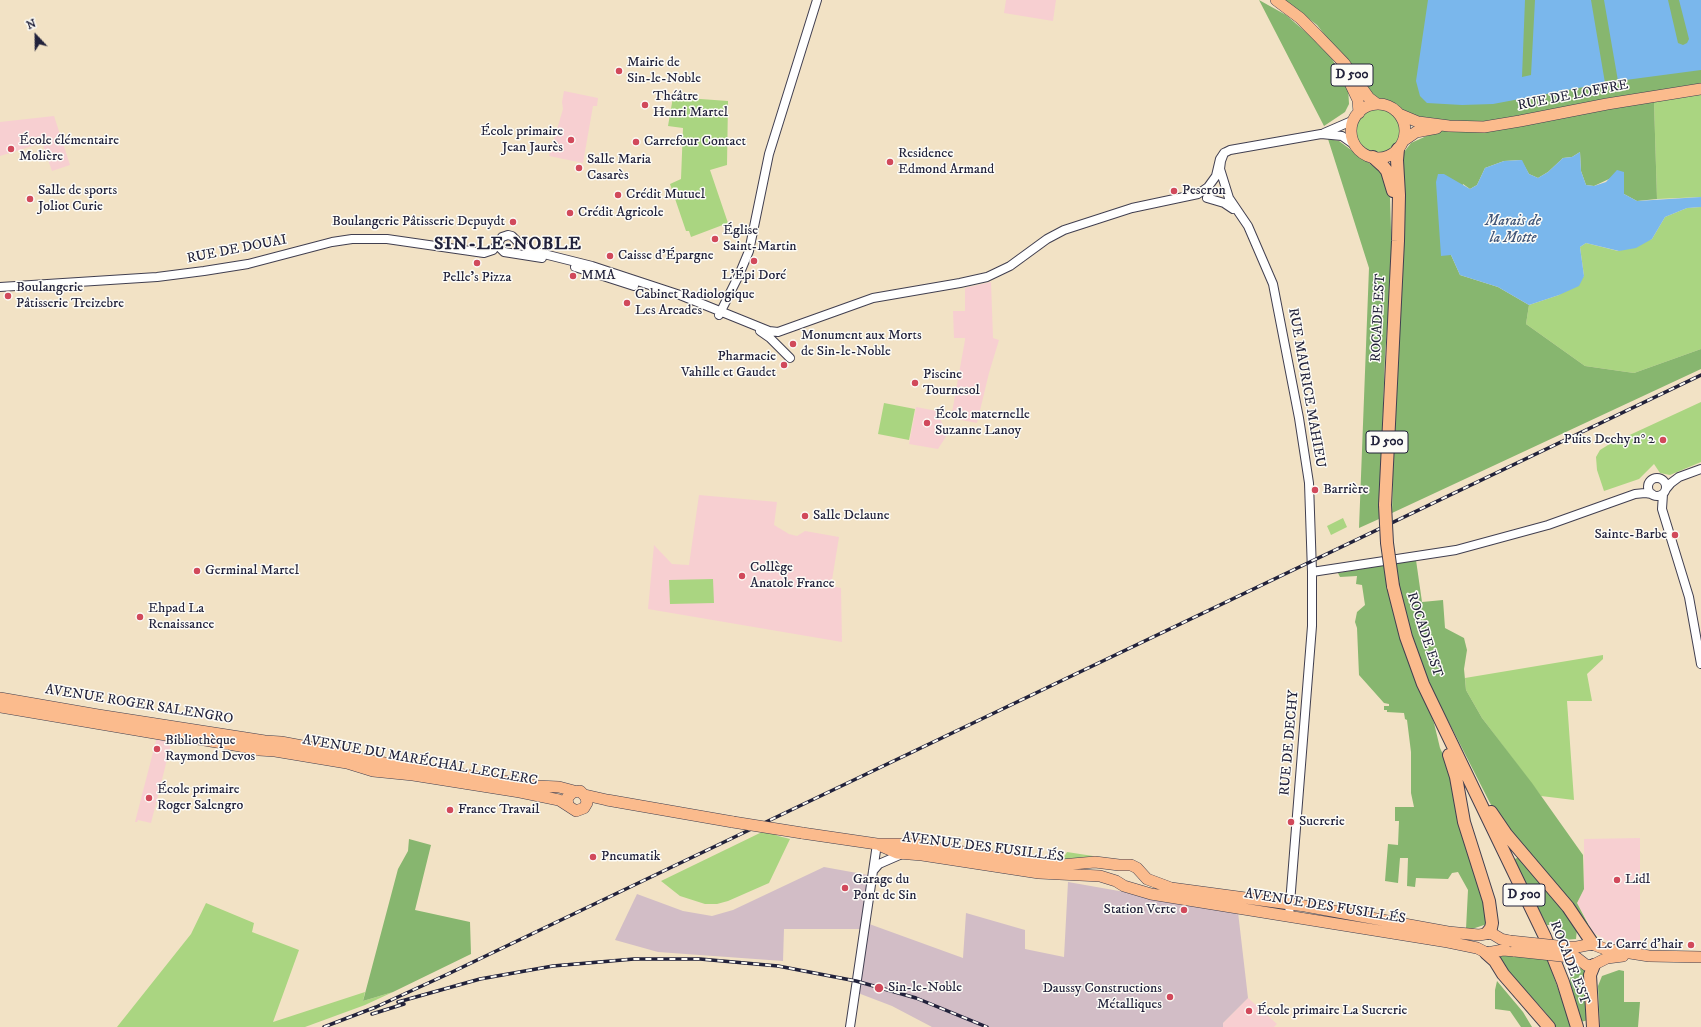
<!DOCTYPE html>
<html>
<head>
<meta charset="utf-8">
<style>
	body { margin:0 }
	#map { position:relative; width:1701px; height:1027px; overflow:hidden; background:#f2e2c5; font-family:"IM FELL DW Pica",serif }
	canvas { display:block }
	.north { position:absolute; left:16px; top:16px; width:40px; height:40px; -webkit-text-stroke:3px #fdfcf7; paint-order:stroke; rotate:338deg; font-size:11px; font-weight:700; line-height:16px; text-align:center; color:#22223b }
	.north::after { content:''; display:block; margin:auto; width:14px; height:18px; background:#22223b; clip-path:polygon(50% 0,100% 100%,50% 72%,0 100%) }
</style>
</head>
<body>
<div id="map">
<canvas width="1701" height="1027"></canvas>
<div class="north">N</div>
</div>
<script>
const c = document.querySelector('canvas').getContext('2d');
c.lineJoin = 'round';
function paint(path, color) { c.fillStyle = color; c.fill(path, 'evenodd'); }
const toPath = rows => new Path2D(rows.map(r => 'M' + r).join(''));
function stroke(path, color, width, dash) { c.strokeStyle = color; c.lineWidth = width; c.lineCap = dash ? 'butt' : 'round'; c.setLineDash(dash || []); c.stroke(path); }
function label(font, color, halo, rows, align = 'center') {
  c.font = font + ' "IM FELL DW Pica",serif'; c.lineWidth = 3; c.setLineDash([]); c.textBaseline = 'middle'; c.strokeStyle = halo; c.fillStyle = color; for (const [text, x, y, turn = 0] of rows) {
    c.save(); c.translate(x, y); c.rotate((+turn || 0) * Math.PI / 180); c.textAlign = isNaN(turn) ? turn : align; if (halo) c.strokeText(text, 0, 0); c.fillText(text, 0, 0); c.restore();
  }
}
paint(toPath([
	[1006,0,1056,0,1053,21,1004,13],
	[564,91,598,98,597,106,593,106,583,163,549,156,563,109,562,102],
	[54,116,70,165,52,171,42,143,0,156,0,122],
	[991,282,993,338,999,340,989,373,977,423,951,418,965,340,965,338,954,338,953,311,965,311,965,288],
	[916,407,937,411,947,435,938,449,909,444],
	[699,495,777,502,774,525,789,534,797,536,805,531,839,537,831,586,841,588,842,642,648,609,654,545,672,564,689,565],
	[157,737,172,740,151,823,138,820,137,822,135,822],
	[1640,838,1640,946,1611,943,1594,933,1577,903,1584,889,1584,839],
	[1248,998,1277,1024,1274,1027,1223,1027,1223,1023]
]), '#f7cfd1');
paint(toPath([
	[824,867,868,875,861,921,963,958,966,913,1025,930,1025,949,1064,957,1068,882,1238,912,1248,998,1223,1023,1223,1027,932,1027,892,1006,858,993,866,929,784,929,783,961,658,952,615,940,637,894,683,911,712,916,733,910]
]), '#d2bdc6');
paint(toPath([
	[1701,95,1701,197,1657,199,1654,102],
	[673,97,728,101,727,165,710,170,728,223,691,237,689,231,686,231,670,184,681,179,683,128,668,126],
	'1356 131a22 22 0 1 1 44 0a22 22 0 1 1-44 0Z',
	[1701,207,1701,349,1634,373,1585,366,1526,324,1529,305,1559,295,1584,276,1580,247,1586,243,1618,251,1652,239,1665,217,1687,208],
	[1701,402,1701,462,1670,475,1660,473,1654,464,1639,479,1604,491,1597,470,1596,457,1600,450,1608,445],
	[884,403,915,409,909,440,878,434],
	[1343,518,1347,527,1331,535,1327,526],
	[713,579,714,603,670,604,669,580],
	[1603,655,1603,659,1587,674,1592,701,1567,701,1574,800,1541,796,1482,718,1466,690,1465,678],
	[762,832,773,833,778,836,790,839,769,883,728,901,717,904,705,904,680,896,661,881],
	[1067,852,1106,858,1107,858,1071,861,1031,858,1034,856,1062,860],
	[206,903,254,923,252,932,299,950,273,1022,365,992,363,1001,393,992,365,1005,305,1027,117,1027,191,934]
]), '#aad581');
paint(toPath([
	[1259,0,1286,15,1315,40,1332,59,1348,86,1349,104,1345,112,1324,126],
	[1285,0,1701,0,1701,95,1654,102,1657,199,1637,201,1624,194,1624,172,1594,186,1586,185,1581,171,1580,152,1572,157,1563,158,1548,172,1538,178,1529,174,1521,160,1504,161,1485,168,1477,185,1470,189,1463,184,1451,255,1460,275,1498,287,1529,305,1526,324,1585,366,1634,373,1701,349,1701,369,1392,513,1401,156,1411,143,1431,134,1406,112,1375,98,1317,25],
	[1328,139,1339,141,1381,172,1390,198,1392,262,1385,355,1379,519,1359,528,1369,268],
	[1416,560,1422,602,1443,600,1445,628,1464,638,1467,650,1464,669,1466,690,1482,718,1532,783,1583,855,1584,889,1577,903,1588,924,1583,926,1505,828,1490,803,1430,685,1413,641,1400,594,1395,563],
	[1384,565,1393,612,1434,723,1440,748,1451,771,1486,902,1487,924,1469,930,1466,929,1468,890,1458,872,1452,873,1448,879,1416,878,1415,887,1407,886,1408,858,1400,858,1398,883,1385,881,1388,844,1398,845,1399,821,1395,821,1395,807,1414,807,1411,793,1411,752,1407,720,1405,719,1404,713,1387,712,1387,710,1384,710,1384,706,1389,706,1389,704,1384,703,1359,675,1357,628,1355,622,1357,612,1365,605,1362,585,1356,584,1357,576,1340,577,1338,573],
	[409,839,431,845,415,910,470,922,471,954,393,992,363,1001,398,869,408,851],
	[1521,856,1562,905,1577,929,1576,939,1563,940,1556,925,1547,925,1513,860],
	[1502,955,1547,958,1566,1011,1570,1027,1555,1027,1546,1013,1528,993,1524,991,1500,962,1499,958],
	[1571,963,1585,971,1589,1020,1580,1022,1570,985],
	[1619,970,1624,971,1624,1002,1640,1002,1638,1027,1600,1027,1598,986,1602,976],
	[1497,981,1523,1012,1532,1027,1521,1027,1510,1011,1495,1009,1495,990]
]), '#87b66f');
paint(toPath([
	[1428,0,1525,0,1522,77,1531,75,1535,0,1591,0,1605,83,1493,104,1462,105,1427,103,1420,96,1416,81],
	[1604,0,1668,0,1678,43,1683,45,1687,43,1689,39,1679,0,1701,0,1701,70,1618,81],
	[1580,152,1581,171,1586,185,1594,186,1606,182,1617,170,1624,172,1624,194,1637,201,1701,197,1701,207,1687,208,1665,217,1652,239,1636,248,1619,251,1586,243,1580,247,1584,276,1579,286,1559,295,1529,305,1498,287,1460,275,1451,255,1441,256,1436,182,1438,174,1444,174,1470,189,1477,185,1485,168,1504,161,1522,160,1529,174,1538,178,1548,172,1563,158,1572,157]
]), '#7ab7ec');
const minor = toPath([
	[1324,133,1354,120],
	[1224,153,1221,161,1220,169,1229,198,1248,226,1273,284,1299,418,1309,483,1312,572,1312,626,1289,916],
	[1207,198,1224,203,1233,209],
	[1211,199,1208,194,1208,187,1216,176,1220,159,1224,153,1230,150,1321,134,1342,136,1356,146],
	[499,242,500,248,504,252,542,258],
	[575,267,634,286],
	[0,287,157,277,204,271,248,264,332,242,352,239,387,239,484,253,493,250,502,237,508,235,512,236,521,245,532,251,592,266,680,295,769,331,778,332,873,298,960,283,987,277,1010,266,1047,239,1064,230,1132,208,1198,194,1208,187],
	[719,315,739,275,749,251,769,154,817,0],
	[760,331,770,338,790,358],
	'1648 487a9 9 0 1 1 18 0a9 9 0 1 1-18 0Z',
	[1666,489,1671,483,1679,477,1701,469],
	[1663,494,1662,509,1689,597,1701,664],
	[1312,572,1456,550,1548,525,1635,494,1645,493,1652,494],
	[873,871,879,864,902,854],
	[850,1027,877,844]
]);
const major = toPath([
	[1276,0,1300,18,1317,35,1344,63,1369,98,1377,104],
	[1349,81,1358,100,1359,113],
	'1351 131a27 27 0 1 1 54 0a27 27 0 1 1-54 0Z',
	[1399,114,1418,122,1449,126,1484,127,1520,121,1607,104,1701,89],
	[1403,141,1416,132,1437,128],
	[0,698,98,715,265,741,281,742,345,754,365,760,537,786,559,787,574,791],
	[0,707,166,735,181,736,240,746,259,750,275,751,347,763,373,771,413,775,520,792,559,800,576,811,584,808,587,803,586,797,580,791,573,792,567,798,568,805],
	[585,795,607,800,733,822],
	[802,833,877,844,913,844,1038,864,1061,865,1095,862,1119,865,1131,865,1137,868,1147,879,1171,888,1305,906,1448,932,1479,935,1491,933,1501,939,1510,941],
	[881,846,897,853,922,855,1039,873,1100,876,1116,881,1124,886,1151,894,1448,942,1477,948,1487,953,1503,950,1515,951],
	[1567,947,1577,947,1592,944,1605,949,1649,956,1701,957],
	[1571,957,1577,958,1586,965,1591,966,1607,958,1623,956]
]);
const highway = toPath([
	[1373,157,1383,166,1387,171,1393,191],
	[1385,505,1398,241,1399,195,1397,160,1398,149],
	[1393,586,1406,637,1423,684,1545,937,1563,982,1577,1027],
	[1449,755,1456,777,1464,822,1489,901,1492,923,1491,928,1487,933],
	[1491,812,1506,834,1568,907,1593,944],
	[1486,953,1495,961,1503,974,1549,1027],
	[1593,1027,1590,975,1594,965]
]);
stroke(minor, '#413f50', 10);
stroke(major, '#413f50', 12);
stroke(highway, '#413f50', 14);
stroke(minor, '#fff', 8);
stroke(major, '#fbbb8d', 11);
stroke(highway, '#fbbb8d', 12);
const rail = toPath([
	[398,1002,480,979,553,966,634,959,700,959,778,966,856,981,916,998,987,1027],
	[372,1014,404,1004],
	[324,1027,376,1007,448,974,1701,375]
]);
stroke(rail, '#22223b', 3.5);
stroke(rail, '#fdfcf7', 2, [6]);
const majorBridge = toPath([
	[733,822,802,833],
	[1510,941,1567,947],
	[1515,951,1571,957]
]);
const highwayBridge = toPath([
	[1385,505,1387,543,1393,586]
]);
stroke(majorBridge, '#413f50', 12, []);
stroke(highwayBridge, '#413f50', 14, []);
stroke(majorBridge, '#fbbb8d', 11);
stroke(highwayBridge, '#fbbb8d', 12);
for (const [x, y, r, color] of [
	[619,71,4,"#d1495b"],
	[645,105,4,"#d1495b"],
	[571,140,4,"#d1495b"],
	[636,142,4,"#d1495b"],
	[11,149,4,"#d1495b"],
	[890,162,4,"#d1495b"],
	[579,168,4,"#d1495b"],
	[1174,191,4,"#d1495b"],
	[618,195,4,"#d1495b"],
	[30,199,4,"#d1495b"],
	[570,213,4,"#d1495b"],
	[513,222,4,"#d1495b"],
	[715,239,4,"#d1495b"],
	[610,256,4,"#d1495b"],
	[754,261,4,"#d1495b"],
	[477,263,4,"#d1495b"],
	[573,276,4,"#d1495b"],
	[8,296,4,"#d1495b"],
	[627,303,4,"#d1495b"],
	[793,344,4,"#d1495b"],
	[784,365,4,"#d1495b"],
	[915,383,4,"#d1495b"],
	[927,423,4,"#d1495b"],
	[1663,440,4,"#d1495b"],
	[1315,490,4,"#d1495b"],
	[805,516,4,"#d1495b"],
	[1675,535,4,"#d1495b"],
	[197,571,4,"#d1495b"],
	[742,576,4,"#d1495b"],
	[140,617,4,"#d1495b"],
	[157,749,4,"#d1495b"],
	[149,798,4,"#d1495b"],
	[450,810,4,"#d1495b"],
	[1291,822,4,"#d1495b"],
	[593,857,4,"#d1495b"],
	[1617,880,4,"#d1495b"],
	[845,888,4,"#d1495b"],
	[1184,910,4,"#d1495b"],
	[1691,945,4,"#d1495b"],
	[879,988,5,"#d1495b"],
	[1170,997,4,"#d1495b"],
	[1249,1011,4,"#d1495b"]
]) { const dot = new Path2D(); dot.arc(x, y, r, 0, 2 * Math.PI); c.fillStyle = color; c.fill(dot); stroke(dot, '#fdfcf7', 1.5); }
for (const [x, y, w] of [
	[1352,75,42],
	[1387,442,42],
	[1524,895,42]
]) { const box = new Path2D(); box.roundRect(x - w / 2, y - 11, w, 22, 3); c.fillStyle = '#fdfcf7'; c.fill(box); stroke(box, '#22223b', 1); }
label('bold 13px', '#22223b', null, [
	["D 500",1352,75],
	["D 500",1387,442],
	["D 500",1524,895]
]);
label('14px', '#22223b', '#fdfcf7', [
	["Mairie de",627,63],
	["Sin-le-Noble",627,79],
	["Théâtre",653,97],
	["Henri Martel",653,113],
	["École primaire",563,132,"right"],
	["Jean Jaurès",563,148,"right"],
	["École élémentaire",19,141],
	["Molière",19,157],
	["Carrefour Contact",644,142],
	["Residence",898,154],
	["Edmond Armand",898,170],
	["Salle Maria",587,160],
	["Casarès",587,176],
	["Salle de sports",38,191],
	["Joliot Curie",38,207],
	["Pescron",1182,191],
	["Crédit Mutuel",626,195],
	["Crédit Agricole",578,213],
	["Boulangerie Pâtisserie Depuydt",505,222,"right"],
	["Église",723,231],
	["Saint-Martin",723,247],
	["Caisse d'Épargne",618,256],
	["MMA",581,276],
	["L'Épi Doré",754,276,"center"],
	["Pelle's Pizza",477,278,"center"],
	["Boulangerie",16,288],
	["Pâtisserie Treizebre",16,304],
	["Cabinet Radiologique",635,295],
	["Les Arcades",635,311],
	["Monument aux Morts",801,336],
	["de Sin-le-Noble",801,352],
	["Pharmacie",776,357,"right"],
	["Vahille et Gaudet",776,373,"right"],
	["Piscine",923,375],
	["Tournesol",923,391],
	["École maternelle",935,415],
	["Suzanne Lanoy",935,431],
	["Puits Dechy n° 2",1655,440,"right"],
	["Barrière",1323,490],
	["Salle Delaune",813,516],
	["Sainte-Barbe",1667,535,"right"],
	["Collège",750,568],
	["Anatole France",750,584],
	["Germinal Martel",205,571],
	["Ehpad La",148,609],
	["Renaissance",148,625],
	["Bibliothèque",165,741],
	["Raymond Devos",165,757],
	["École primaire",157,790],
	["Roger Salengro",157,806],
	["France Travail",458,810],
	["Sucrerie",1299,822],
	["Pneumatik",601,857],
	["Garage du",853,880],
	["Pont de Sin",853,896],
	["Lidl",1625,880],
	["Station Verte",1176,910,"right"],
	["Le Carré d'hair",1683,945,"right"],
	["Sin-le-Noble",888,988],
	["Daussy Constructions",1162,989,"right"],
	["Métalliques",1162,1005,"right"],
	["École primaire La Sucrerie",1257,1011]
], 'left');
label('14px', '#22223b', '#fdfcf7', [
	["RUE DE LOFFRE",1573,96,-11],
	["RUE DE DOUAI",237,250,-11],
	["ROCADE EST",1379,318,-87],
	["RUE MAURICE MAHIEU",1306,388,80],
	["ROCADE EST",1424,635,72],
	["AVENUE ROGER SALENGRO",139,705,9],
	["RUE DE DECHY",1290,743,-85],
	["AVENUE DU MARÉCHAL LECLERC",420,761,10],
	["AVENUE DES FUSILLÉS",983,848,7],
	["AVENUE DES FUSILLÉS",1325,907,9],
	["ROCADE EST",1569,963,69]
]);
label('italic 15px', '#415679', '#fdfcf7', [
	["Marais de",1513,222],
	["la Motte",1513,239]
]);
c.letterSpacing = '1px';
label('bold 18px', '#22223b', '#fdfcf7', [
	["SIN-LE-NOBLE",508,245]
]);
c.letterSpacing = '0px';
</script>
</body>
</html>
